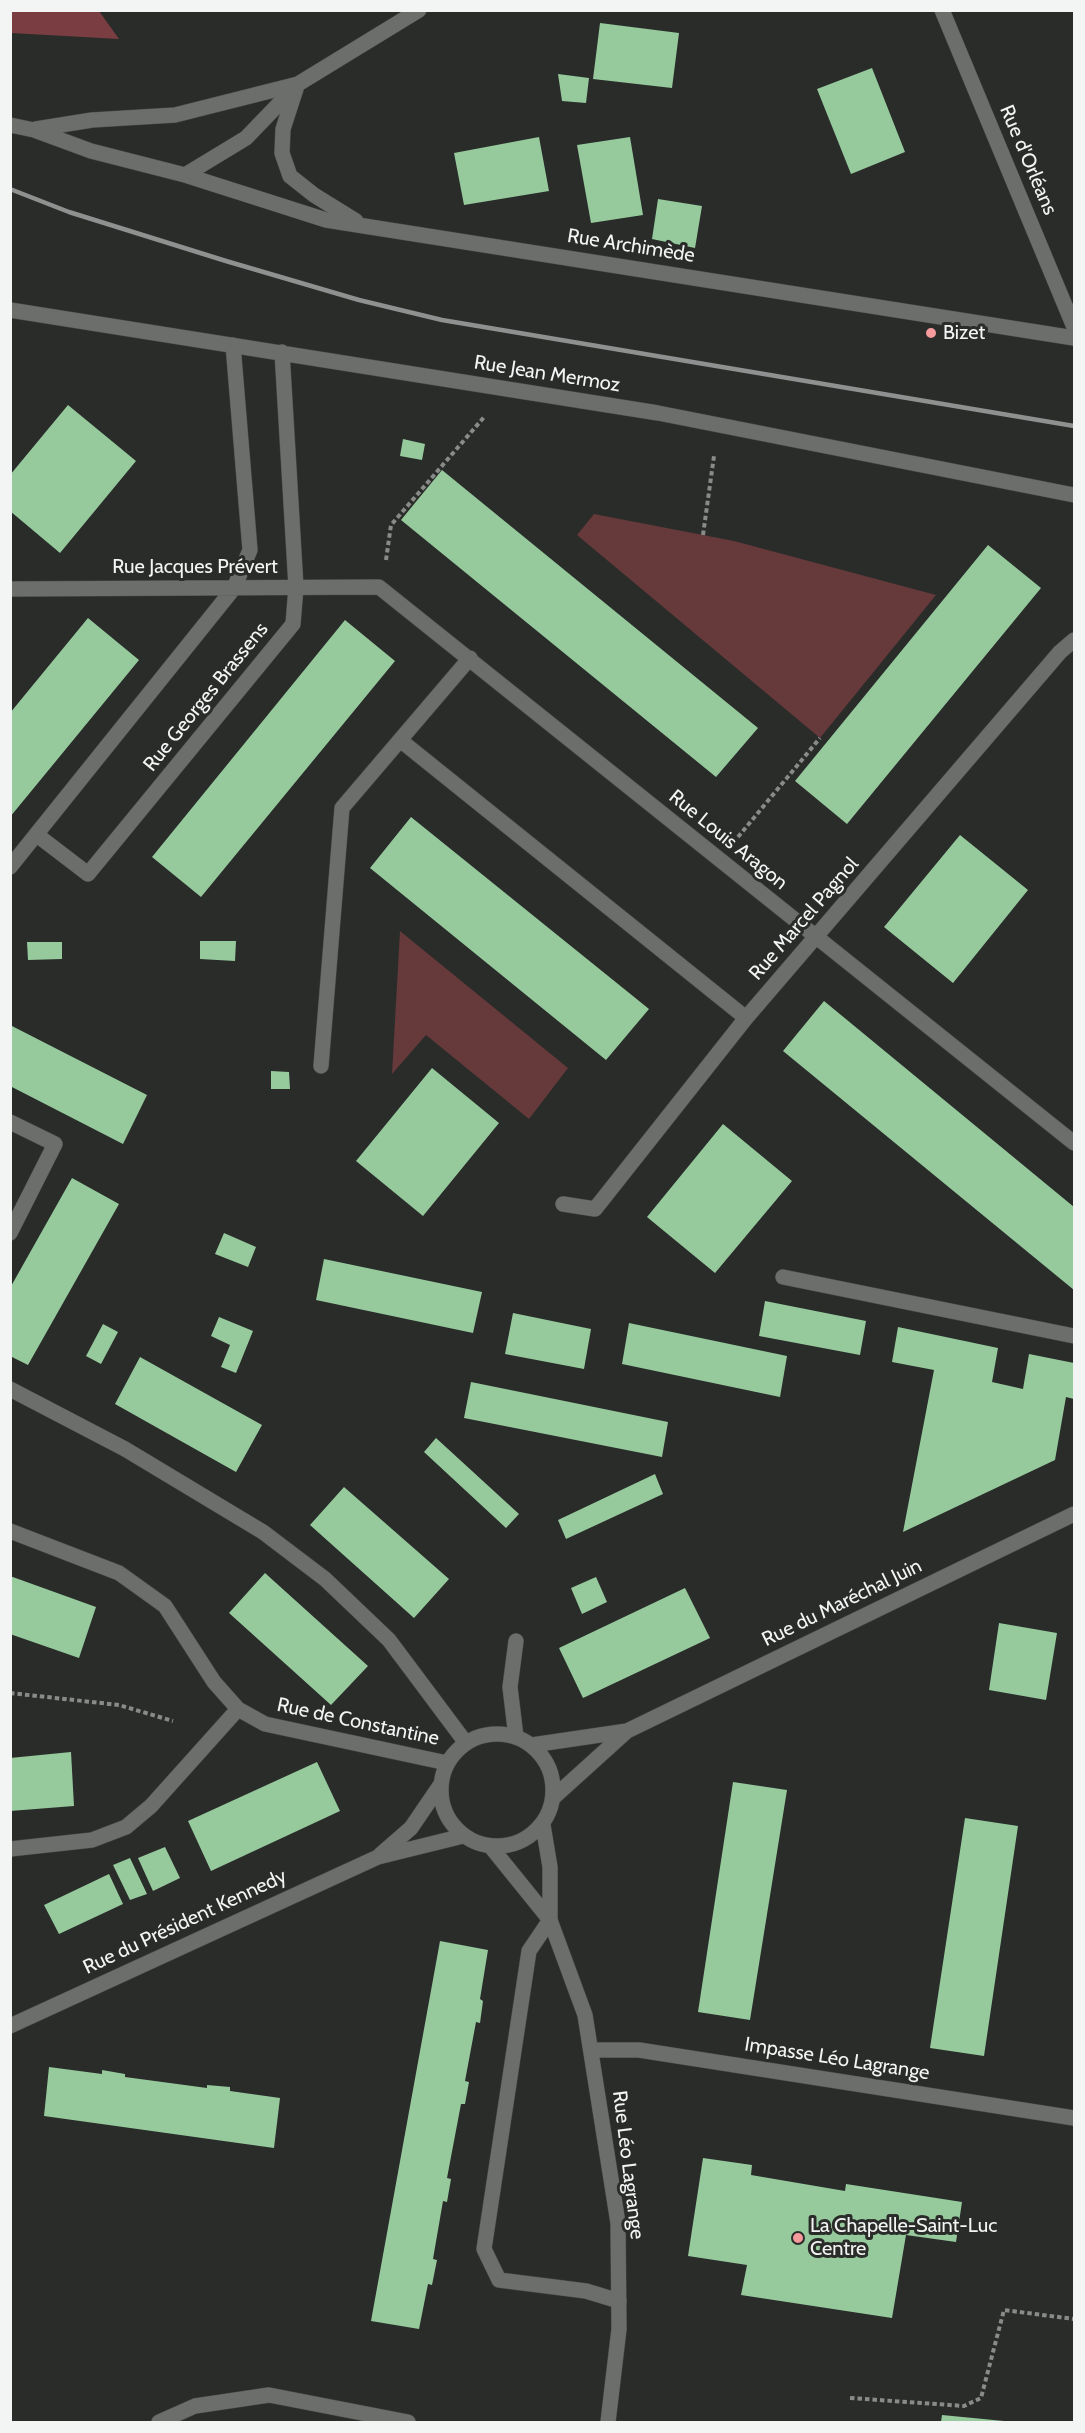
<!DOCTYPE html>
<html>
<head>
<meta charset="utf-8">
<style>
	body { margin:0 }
	#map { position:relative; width:1085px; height:2433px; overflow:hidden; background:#2a2c2a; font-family:Cabin,sans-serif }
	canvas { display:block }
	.frame { position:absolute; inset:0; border:12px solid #f3f5f4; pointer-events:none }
</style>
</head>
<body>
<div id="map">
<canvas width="1085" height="2433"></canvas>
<div class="frame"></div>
</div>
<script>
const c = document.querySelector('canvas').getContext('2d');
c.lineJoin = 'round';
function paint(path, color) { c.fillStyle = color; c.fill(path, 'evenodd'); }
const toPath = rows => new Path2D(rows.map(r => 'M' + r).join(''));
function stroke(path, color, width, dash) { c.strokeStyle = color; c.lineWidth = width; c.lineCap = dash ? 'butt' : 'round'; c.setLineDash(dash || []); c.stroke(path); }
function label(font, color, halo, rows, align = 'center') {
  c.font = font + ' Cabin,sans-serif'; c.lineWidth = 6; c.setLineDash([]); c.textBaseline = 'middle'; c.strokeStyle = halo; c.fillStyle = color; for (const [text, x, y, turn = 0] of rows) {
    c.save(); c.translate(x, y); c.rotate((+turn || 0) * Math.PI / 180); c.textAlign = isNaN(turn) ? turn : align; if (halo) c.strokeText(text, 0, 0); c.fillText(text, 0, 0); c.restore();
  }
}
paint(toPath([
	[594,514,734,541,936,595,820,738,577,535],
	[400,931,568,1068,529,1119,426,1035,392,1074]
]), '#66393b');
paint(toPath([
	[10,11,99,11,119,39,11,33]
]), '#7a3e42');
paint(toPath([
	[600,23,679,33,672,88,593,79],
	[872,68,905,152,851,174,817,89],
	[558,74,589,78,586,103,562,101],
	[539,137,549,191,464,205,454,153],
	[630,137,643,215,591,223,577,145],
	[658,199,702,206,695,248,652,239],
	[68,405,136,461,60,553,10,511,10,475],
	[403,439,425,444,422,460,400,456],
	[442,470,758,728,716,777,401,520],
	[988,545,1041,588,847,824,795,781],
	[88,618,139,660,10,817,10,713],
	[345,620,395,661,201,897,152,857],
	[411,817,649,1009,606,1060,370,868],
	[960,835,1028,890,953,983,884,927],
	[200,941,236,941,235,961,200,959],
	[27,942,62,942,62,959,28,960],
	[824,1001,1074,1207,1074,1290,783,1051],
	[10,1025,147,1095,123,1144,10,1086],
	[432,1068,499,1123,423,1216,356,1161],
	[271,1071,289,1072,290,1089,271,1089],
	[723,1124,792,1181,715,1273,647,1217],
	[72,1178,119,1204,28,1365,10,1356,10,1288],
	[224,1233,256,1247,248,1267,215,1254],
	[324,1259,482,1292,473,1333,316,1300],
	[765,1301,866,1321,860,1355,759,1336],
	[513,1313,591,1329,584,1369,505,1354],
	[219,1317,253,1331,236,1373,221,1367,230,1345,211,1336],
	[629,1323,787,1356,780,1397,622,1364],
	[103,1324,118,1332,101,1364,86,1356],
	[898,1327,998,1348,992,1382,1023,1389,1029,1354,1074,1363,1074,1399,1066,1397,1055,1460,903,1532,934,1370,892,1362],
	[140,1357,262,1425,236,1472,115,1404],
	[471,1382,668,1422,662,1457,464,1418],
	[436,1438,519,1514,506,1528,424,1452],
	[655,1474,663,1494,566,1539,558,1520],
	[344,1487,449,1579,414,1618,310,1525],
	[265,1573,368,1666,331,1705,229,1613],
	[10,1576,96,1607,79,1658,10,1634],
	[596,1577,607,1602,582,1614,571,1588],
	[685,1588,710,1638,583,1698,559,1648],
	[999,1623,1057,1633,1046,1700,989,1690],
	[71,1752,74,1806,10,1811,10,1758],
	[317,1762,340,1811,211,1871,188,1821],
	[733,1782,787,1790,750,2020,698,2012],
	[965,1818,1018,1826,984,2056,930,2048],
	[165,1847,180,1878,153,1891,138,1858],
	[130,1858,147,1894,130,1900,113,1865],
	[109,1874,123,1904,59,1934,44,1905],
	[440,1941,488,1950,480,1999,483,2001,480,2023,476,2022,465,2081,469,2082,465,2104,461,2104,447,2178,451,2179,447,2202,443,2201,433,2259,437,2260,432,2285,428,2284,419,2329,371,2321],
	[49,2067,102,2074,102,2070,125,2074,125,2077,207,2088,207,2085,230,2087,230,2091,280,2098,274,2148,44,2116],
	[703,2158,752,2165,751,2175,845,2191,846,2184,962,2202,956,2242,906,2235,892,2318,741,2295,747,2265,688,2256],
	[942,2415,1004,2421,1004,2422,941,2422]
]), '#96ca9d');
const service = toPath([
	[10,1122,55,1144,10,1233],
	[783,1277,1074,1336],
	[516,1641,510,1687,516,1737],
	[550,1920,529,1951,484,2249,499,2280,586,2291,619,2301]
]);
const minor = toPath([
	[942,10,1074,327],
	[296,89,283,129,282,153,290,176,314,195,356,221],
	[10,125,34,130,91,151,185,175,326,220,1074,338],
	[36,129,92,120,175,115,298,84],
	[185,175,246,138,298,84,419,10],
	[10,310,658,413,1074,495],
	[10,589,379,587,1074,1143],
	[470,658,400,740,746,1018],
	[37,835,88,874,293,624,296,587,282,352],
	[10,867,234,588,250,550,233,345],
	[321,1066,342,808,400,740],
	[563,1204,595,1209,746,1018,1060,652,1074,640],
	[10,1389,125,1449,263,1532,325,1579,389,1640,466,1743],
	[10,1531,119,1573,165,1606,214,1682,238,1709,265,1724,447,1763],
	'441 1790a56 56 0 1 1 112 0a56 56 0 1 1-112 0Z',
	[532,1745,627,1731],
	[554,1797,627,1731,1074,1514],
	[543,1825,550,1867,550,1920],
	[491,1847,550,1920,585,2015,618,2223,619,2329,608,2422],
	[10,1849,92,1840,126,1827,151,1806,238,1709],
	[380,1855,411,1828,441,1784],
	[10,2026,378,1857,463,1836],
	[592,2050,639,2050,1074,2118],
	[159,2422,195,2406,269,2395,408,2422]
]);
stroke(service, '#484a48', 16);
stroke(minor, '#484a48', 16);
stroke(toPath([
	[703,535,714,456],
	[386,560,391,525,485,416],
	[738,837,820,738],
	[10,1693,119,1705,173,1721],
	[850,2398,964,2406,981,2398,1004,2310,1074,2319]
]), '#898b89', 4, [4.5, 3]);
stroke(service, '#6b6e6b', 15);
stroke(minor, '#6b6e6b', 15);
stroke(toPath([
	[10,189,69,212,226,261,359,300,442,320,1074,426]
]), '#8f9190', 4.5);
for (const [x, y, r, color] of [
	[931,333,6,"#f59b9e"],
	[798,2238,6,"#f59b9e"]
]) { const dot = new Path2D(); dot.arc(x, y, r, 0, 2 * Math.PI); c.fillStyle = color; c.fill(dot); stroke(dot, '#2a2c2a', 2); }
label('20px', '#f3f5f4', '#2a2c2a', [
	["Rue d'Orléans",1028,160,67],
	["Rue Archimède",631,246,9],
	["Rue Jean Mermoz",547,374,9],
	["Rue Jacques Prévert",195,567],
	["Rue Georges Brassens",206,697,-51],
	["Rue Louis Aragon",728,840,39],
	["Rue Marcel Pagnol",804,919,-49],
	["Rue du Maréchal Juin",842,1603,-26],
	["Rue de Constantine",358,1722,12],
	["Rue du Président Kennedy",185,1922,-25],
	["Impasse Léo Lagrange",837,2059,9],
	["Rue Léo Lagrange",628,2165,83]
]);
label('20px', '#f3f5f4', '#2a2c2a', [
	["Bizet",943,333],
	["La Chapelle-Saint-Luc",810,2226],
	["Centre",810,2249]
], 'left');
</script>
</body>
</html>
